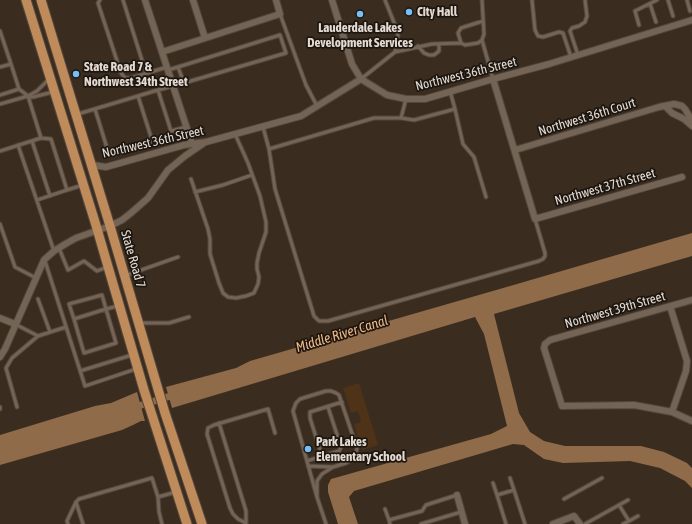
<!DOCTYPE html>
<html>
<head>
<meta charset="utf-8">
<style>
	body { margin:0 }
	canvas { display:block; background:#3a2c1f }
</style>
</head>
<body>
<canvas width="692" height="524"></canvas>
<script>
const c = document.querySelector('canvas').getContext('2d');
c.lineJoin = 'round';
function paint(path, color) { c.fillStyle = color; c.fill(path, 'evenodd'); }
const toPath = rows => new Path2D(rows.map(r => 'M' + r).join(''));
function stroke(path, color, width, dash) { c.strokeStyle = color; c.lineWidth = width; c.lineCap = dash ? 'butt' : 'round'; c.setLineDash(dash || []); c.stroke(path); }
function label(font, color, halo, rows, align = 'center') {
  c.font = font + ' "Asap Condensed",sans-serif'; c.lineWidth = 3.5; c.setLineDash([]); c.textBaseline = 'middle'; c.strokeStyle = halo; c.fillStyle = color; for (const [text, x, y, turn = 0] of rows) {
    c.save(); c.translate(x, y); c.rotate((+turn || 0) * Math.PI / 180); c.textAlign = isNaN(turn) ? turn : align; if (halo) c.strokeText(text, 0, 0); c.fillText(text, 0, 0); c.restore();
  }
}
paint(toPath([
	[359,383,378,445,362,450,354,424,361,422,358,411,351,413,343,388]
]), '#4e3319');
paint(toPath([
	[692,233,692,256,494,314,519,413,530,432,544,441,565,446,641,446,664,452,687,463,692,468,692,488,685,481,660,468,630,461,563,463,544,459,524,445,513,444,354,491,349,497,358,524,338,524,328,492,328,485,331,479,491,434,507,426,484,334,475,317,172,408,166,387,236,368,250,361,517,284],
	[137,392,145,421,141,421,133,425,122,430,0,465,0,435,95,406,111,403]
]), '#8f6b4a');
stroke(toPath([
	[132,408,177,394]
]), '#8f6b4a', 7);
const service = toPath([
	[100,0,98,3,121,73,125,78,131,78,167,67],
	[123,0,146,73],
	[385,0,395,25,398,35,395,52],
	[482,0,484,34,482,40,478,43,465,45,461,43,458,33,461,28,483,21],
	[532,0,535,30,538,36,543,37,559,32,563,33,571,57],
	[668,0,673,16],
	[687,0,690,11],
	[650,4,656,22],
	[280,14,306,85,317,106],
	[639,25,635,11,657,0],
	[0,31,11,64,0,67],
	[482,40,493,79],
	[418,46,424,53,429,55,434,55,439,51,439,44],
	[578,55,570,31,572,28,579,26,585,22,587,16,585,0],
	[11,64,19,89,28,96,33,97,53,92],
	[168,70,178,67,280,35,286,53,184,83,178,67],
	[361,79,395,52,432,44,461,43],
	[173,86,158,90,171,131,186,127],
	[0,95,19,89],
	[0,104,28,96,37,91,49,79],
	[95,109,107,148,110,152,115,154,148,145,151,141,151,137,138,96],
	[455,109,463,144,474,157,486,197],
	[78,114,158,90],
	[401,118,414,120,455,109,450,91],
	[263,127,269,149,275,189,314,316,319,321,328,321,539,261,543,259,545,256,545,253,535,219],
	[41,138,51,139,67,190,83,185],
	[32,141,50,196],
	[18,145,54,251],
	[269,149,374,118,401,118,406,99],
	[0,151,41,138,28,96],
	[191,179,208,229,210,239,210,254,219,283,223,293,228,297,236,298,246,296,254,293,258,284,259,277,257,269,257,263,259,253,266,232,266,222,260,196,248,163,235,134],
	[195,192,223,185,252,175],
	[37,200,67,190],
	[0,224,15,267,36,278],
	[59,248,68,270,84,261,97,271,107,267],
	[45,261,85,386,136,369],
	[127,275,178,257],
	[38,299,50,332],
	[74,319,69,304,102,295,106,309,116,343,84,353,74,319,106,309,118,306],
	[141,323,169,323,189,317],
	[15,324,38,336,66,327],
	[80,371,132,355],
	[0,407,0,409],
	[17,407,6,368,12,358,38,336],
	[328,407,341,447,339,451,322,456,310,418,310,412,342,402],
	[219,423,246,511,246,523],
	[307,461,322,456],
	[308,466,332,467],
	[510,478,514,490],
	[493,483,497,495],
	[317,497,317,481,322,474,333,467,346,463,351,460,356,454,357,448,339,395,336,393,331,391,326,391,300,399,296,403,293,411,317,497,326,524],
	[564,499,602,478],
	[76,502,83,524],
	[619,505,628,500],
	[385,509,389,520],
	[629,521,638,516],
	[68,524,67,521,76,502,79,499,152,478,158,497],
	[162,524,159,512,158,497,176,492],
	[245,524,246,523,238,519,233,514,230,508,207,434,208,428,214,425,268,409,275,433],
	[390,524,389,520,422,511,426,505,457,495],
	[421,524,461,512],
	[506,524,497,495,514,490,525,524],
	[585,524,619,505,629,521,623,524]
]);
const minor = toPath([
	[145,0,192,144],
	[193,0,205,38],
	[332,0,352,64,361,79],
	[162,52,280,14,276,0],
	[493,79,535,219,682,177],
	[665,106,672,113,684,119,692,126],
	[515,150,659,107,674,104,682,106,685,109,691,119,692,123],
	[92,165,106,167,184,145,206,142,301,116,361,79,387,95,406,99,425,99,493,79,549,64,692,20],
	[692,300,550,340,545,344,544,348,562,406,634,405,672,412,692,421],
	[670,306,687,361,686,371,672,412],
	[0,318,15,324],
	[0,357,5,349,44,260,54,251,67,243,76,238,110,226,122,220,131,213,148,198,168,170,185,156,204,143],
	[457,495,465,524],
	[553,524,574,516,580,524]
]);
const primary = toPath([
	[26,0,95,222,144,390,187,524],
	[41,0,110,226,165,413,202,524]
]);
stroke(service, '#54473d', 5);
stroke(minor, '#54473d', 8);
stroke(primary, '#54473d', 11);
stroke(service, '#746455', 3);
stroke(minor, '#746455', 6);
stroke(primary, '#bf8b5a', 9);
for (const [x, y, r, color] of [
	[409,12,4,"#77bff7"],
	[360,14,4,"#77bff7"],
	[76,74,4,"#77bff7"],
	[308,449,4,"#77bff7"]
]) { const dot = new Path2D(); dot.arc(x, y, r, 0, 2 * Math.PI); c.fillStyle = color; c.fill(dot); stroke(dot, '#1c1610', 1.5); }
label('bold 13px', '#e4dad2', '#1c1610', [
	["City Hall",417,12],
	["Lauderdale Lakes",360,28,"center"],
	["Development Services",360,43,"center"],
	["State Road 7 &",84,67],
	["Northwest 34th Street",84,82],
	["Park Lakes",316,442],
	["Elementary School",316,457]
], 'left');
label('13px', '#e4dad2', '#1c1610', [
	["Northwest 36th Street",466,74,-14],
	["Northwest 36th Court",587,117,-17],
	["Northwest 36th Street",153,142,-13],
	["Northwest 37th Street",605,187,-16],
	["State Road 7",133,259,74],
	["Northwest 39th Street",615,310,-16]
]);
label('italic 14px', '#f3b985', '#1c1610', [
	["Middle River Canal",342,334,-17]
]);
</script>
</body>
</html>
